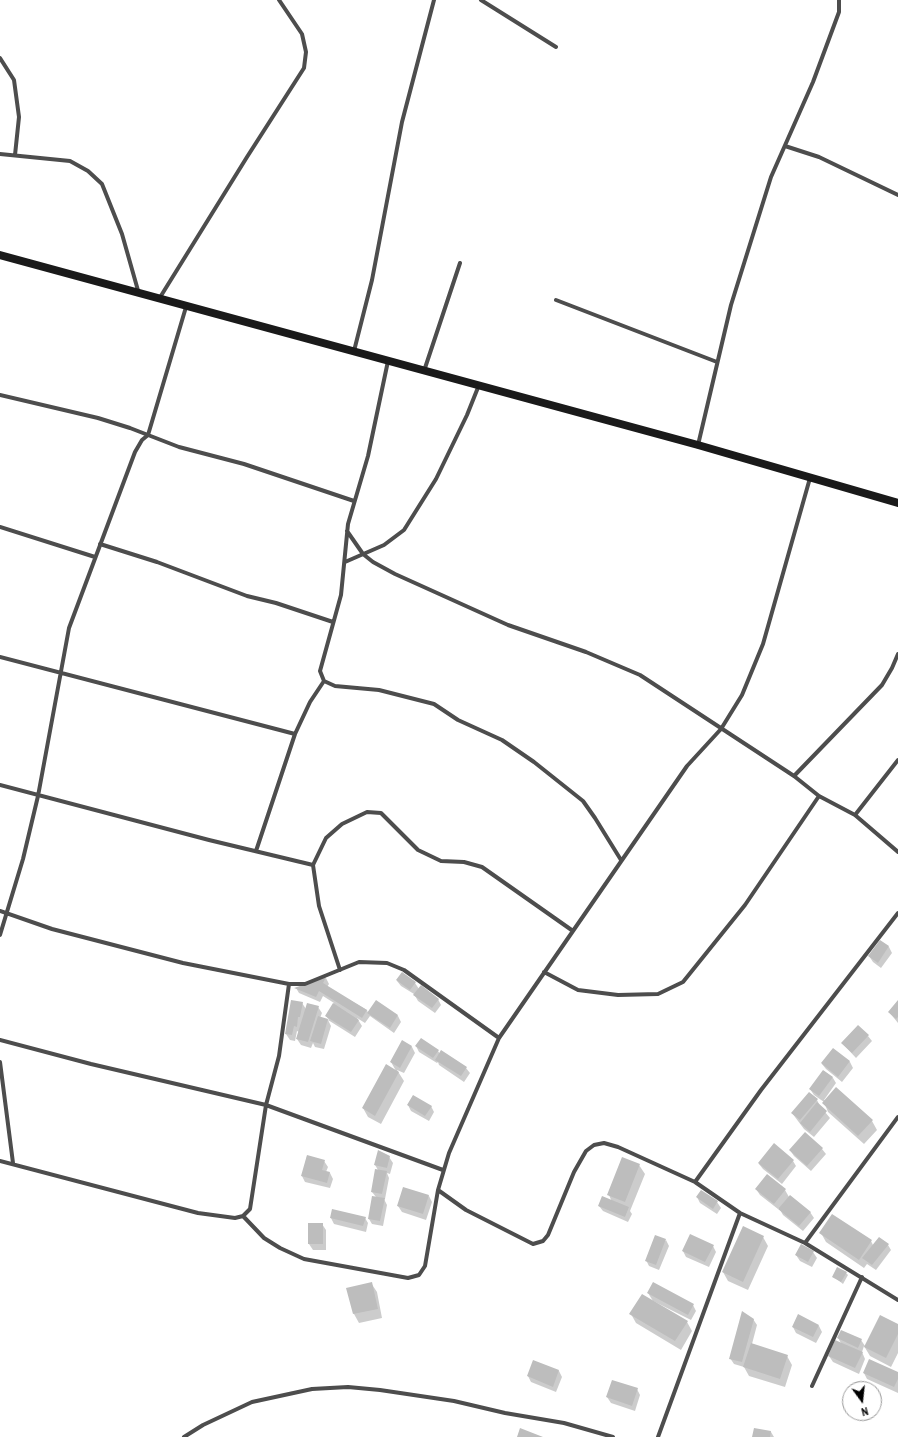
<!DOCTYPE html>
<html>
<head>
<meta charset="utf-8">
<style>
	body { margin:0 }
	#map { position:relative; width:898px; height:1437px; overflow:hidden; background:#fff; font-family:"Archivo Narrow",sans-serif }
	canvas { display:block }
	.north { position:absolute; left:842px; top:1381px; width:40px; height:40px; box-sizing:border-box; background:#fff; border:1px solid #999; border-radius:50%; rotate:165deg; font-size:11px; font-weight:700; line-height:16px; text-align:center; color:#000 }
	.north::after { content:''; display:block; margin:auto; width:14px; height:18px; background:#000; clip-path:polygon(50% 0,100% 100%,50% 72%,0 100%) }
</style>
</head>
<body>
<div id="map">
<canvas width="898" height="1437"></canvas>
<div class="north">N</div>
</div>
<script>
const c = document.querySelector('canvas').getContext('2d');
c.lineJoin = 'round';
function paint(path, color) { c.fillStyle = color; c.fill(path, 'evenodd'); }
const toPath = rows => new Path2D(rows.map(r => 'M' + r).join(''));
function stroke(path, color, width, dash) { c.strokeStyle = color; c.lineWidth = width; c.lineCap = dash ? 'butt' : 'round'; c.setLineDash(dash || []); c.stroke(path); }
paint(toPath([
	[880,941,889,947,892,953,881,968,873,962,869,956],
	[326,978,329,984,327,987,367,1010,368,1013,376,1002,398,1016,401,1022,394,1033,370,1016,365,1023,357,1018,362,1026,355,1037,328,1020,331,1026,324,1049,315,1047,313,1043,311,1048,301,1045,297,1039,299,1032,297,1031,295,1041,290,1040,286,1034,302,1003,306,1009,318,1007,322,1013,320,1018,329,1020,326,1016,334,1003,323,996,320,1002,299,993,296,988],
	[397,981,415,983,419,989,438,999,441,1005,435,1013,418,1001,414,994,401,986],
	[898,1002,898,1023,889,1012],
	[868,1036,872,1041,856,1058,842,1043],
	[403,1042,412,1047,415,1053,404,1073,397,1070,404,1081,381,1124,368,1117,363,1108,396,1071,391,1062],
	[416,1046,438,1051,440,1054,466,1068,470,1073,464,1082,439,1065,438,1062,437,1063,419,1052],
	[833,1049,850,1062,853,1068,842,1082,826,1069,822,1064],
	[824,1071,833,1078,836,1083,824,1100,872,1121,877,1130,864,1144,828,1112,824,1102,814,1095,810,1089],
	[817,1100,820,1106,830,1118,814,1137,804,1129,792,1113],
	[408,1105,431,1106,434,1112,429,1121,411,1111],
	[822,1149,826,1154,811,1171,794,1156,790,1150],
	[307,1156,324,1161,328,1167,326,1172,330,1173,333,1179,330,1188,305,1182,302,1176],
	[389,1157,393,1163,390,1174,387,1173,389,1178,385,1199,384,1199,387,1205,383,1226,372,1224,369,1219,376,1197,372,1192,378,1170,375,1165],
	[793,1161,796,1166,782,1184,763,1169,759,1164],
	[639,1165,645,1174,630,1211,632,1214,628,1222,603,1211,599,1206,612,1202,609,1195],
	[756,1189,785,1190,789,1197,810,1212,814,1218,803,1231,783,1215,779,1208,778,1209,760,1195],
	[701,1191,717,1202,721,1208,717,1214,700,1203,697,1197],
	[429,1196,432,1202,426,1220,402,1212,398,1206],
	[333,1210,365,1218,368,1223,366,1232,334,1224,331,1218],
	[309,1224,322,1224,326,1230,326,1250,313,1250,309,1244],
	[821,1233,871,1241,873,1245,888,1245,891,1250,876,1270,867,1264,864,1268,826,1242],
	[763,1237,768,1246,748,1290,728,1281,723,1272],
	[666,1240,669,1246,659,1270,649,1266,646,1260],
	[713,1246,716,1252,709,1267,686,1257,683,1251],
	[801,1246,813,1252,817,1258,812,1267,800,1261,796,1255],
	[846,1273,848,1275,843,1284,833,1276],
	[371,1283,377,1292,382,1318,359,1323,354,1314,348,1289],
	[648,1293,693,1305,696,1311,691,1320,653,1301],
	[631,1314,687,1322,692,1331,681,1350,636,1323],
	[753,1319,757,1325,752,1344,787,1356,792,1365,785,1387,749,1376,744,1367,734,1364,730,1358],
	[819,1326,822,1332,816,1343,796,1333,793,1327],
	[898,1326,898,1353,891,1367,870,1356,864,1346,862,1352,865,1359,859,1374,833,1362,829,1356,841,1343,838,1338,861,1340,865,1346],
	[870,1360,898,1373,898,1393,867,1379,864,1373],
	[534,1361,559,1371,562,1377,556,1392,531,1382,528,1376],
	[637,1389,640,1395,635,1411,611,1403,607,1397],
	[771,1432,774,1437,753,1437]
]), '#0003');
paint(toPath([
	[880,940,889,946,878,963,868,956],
	[402,972,416,982,410,990,396,980],
	[326,977,323,983,367,1010,362,1018,319,991,316,997,294,988],
	[421,985,439,999,432,1008,413,995],
	[291,1000,303,1002,300,1017,298,1017,297,1027,294,1026,292,1035,285,1034],
	[376,1000,398,1015,390,1028,367,1013],
	[898,1000,898,1017,896,1019,888,1012],
	[307,1003,319,1006,308,1042,296,1039],
	[333,1003,359,1020,351,1032,325,1016],
	[318,1016,328,1019,321,1044,310,1041],
	[858,1025,869,1035,852,1053,841,1043],
	[421,1038,439,1050,433,1058,415,1046],
	[402,1040,412,1046,400,1068,390,1062],
	[833,1048,850,1061,838,1077,821,1063],
	[441,1050,467,1067,461,1076,435,1060],
	[386,1064,399,1072,375,1116,362,1108],
	[823,1070,833,1077,819,1096,809,1089],
	[836,1087,873,1120,858,1136,822,1103],
	[809,1092,818,1099,800,1120,791,1113],
	[413,1095,432,1106,425,1116,407,1105],
	[817,1102,827,1111,810,1132,800,1123],
	[805,1132,823,1148,807,1166,789,1150],
	[774,1143,794,1160,778,1179,758,1163],
	[378,1150,390,1156,387,1168,374,1165],
	[307,1155,325,1160,322,1170,330,1172,327,1183,301,1176],
	[622,1157,640,1164,625,1202,607,1195],
	[375,1169,387,1171,382,1194,371,1192],
	[767,1174,786,1189,774,1204,755,1189],
	[403,1187,429,1195,423,1214,397,1206],
	[701,1190,718,1201,713,1209,696,1197],
	[790,1195,811,1212,799,1226,778,1209],
	[372,1196,385,1198,380,1221,368,1219],
	[602,1196,629,1207,625,1217,598,1206],
	[332,1209,366,1217,363,1226,330,1218],
	[832,1214,872,1240,859,1260,819,1233],
	[308,1223,323,1223,323,1244,308,1244],
	[743,1226,764,1236,743,1282,722,1272],
	[690,1234,714,1245,705,1262,682,1251],
	[655,1235,666,1239,656,1265,645,1261],
	[879,1237,889,1244,872,1265,862,1258],
	[801,1244,814,1251,808,1262,795,1255],
	[837,1267,847,1272,841,1282,832,1277],
	[372,1282,378,1309,353,1314,346,1288],
	[653,1282,694,1304,688,1315,647,1293],
	[642,1294,688,1321,675,1341,629,1314],
	[742,1311,754,1319,742,1362,729,1359],
	[798,1314,819,1325,813,1337,792,1327],
	[880,1315,898,1324,898,1334,886,1358,864,1347],
	[841,1330,862,1339,858,1348,837,1338],
	[835,1340,863,1352,855,1368,828,1356],
	[751,1343,788,1355,780,1379,743,1367],
	[869,1359,898,1372,898,1379,894,1387,863,1373],
	[533,1360,559,1370,553,1387,527,1376],
	[612,1380,638,1388,632,1406,606,1397],
	[520,1428,543,1437,517,1437],
	[754,1428,771,1431,770,1437,752,1437]
]), '#bdbdbd');
stroke(toPath([
	[481,0,556,47],
	[0,58,14,80,19,117,15,155],
	[785,146,819,157,898,195],
	[0,154,70,161,88,171,102,184,122,234,139,294],
	[159,299,247,157,304,68,306,52,302,34,279,0],
	[556,300,717,362],
	[354,351,372,280,402,122,434,0],
	[388,361,368,456,348,524,341,595,320,671,324,681,335,686,379,690,434,704,458,720,502,740,534,762,583,801,595,818,621,860],
	[424,371,460,263],
	[0,395,98,418,130,428,179,447,244,464,354,501],
	[698,445,731,305,771,177,813,82,839,12,839,0],
	[810,478,763,644,742,695,721,729,687,766,499,1038,449,1153,438,1190,466,1210,533,1244,543,1241,548,1235,574,1172,586,1151,594,1145,604,1143,618,1147,695,1182,740,1213,805,1243,898,1300],
	[0,527,95,557],
	[347,531,363,554,373,562,395,574,508,625,586,652,640,675,794,776,819,796,855,815,898,852],
	[100,544,157,562,247,596,276,603,333,622],
	[345,562,384,545,404,530,436,479,467,415,479,385],
	[0,657,295,734],
	[794,776,882,685,892,668,898,654],
	[0,785,209,840,313,865],
	[855,815,898,760],
	[256,851,295,734,310,702,324,681],
	[0,911,52,929,183,963,289,984,305,984,359,962,387,963,404,970,499,1038],
	[0,935,23,859,38,796,69,628,135,452,142,440,148,435,186,307],
	[340,970,319,906,313,865,326,838,342,824,367,812,381,813,418,850,441,861,464,862,482,867,573,931],
	[544,972,578,990,618,995,658,994,683,982,745,905,819,796],
	[0,1040,91,1064,266,1105,443,1170],
	[0,1062,13,1163],
	[0,1161,198,1213,235,1218,243,1216,250,1209,266,1105,279,1056,289,984],
	[695,1182,761,1090,898,913],
	[243,1216,264,1238,280,1248,304,1259,408,1278,419,1275,425,1266,438,1190],
	[805,1243,898,1117],
	[812,1386,862,1277],
	[184,1437,203,1425,252,1402,312,1389,348,1387,380,1390,454,1401,505,1413,564,1423,613,1437],
	[658,1437,740,1213]
]), '#4d4d4d', 4);
stroke(toPath([
	[0,255,698,445,898,503]
]), '#1a1a1a', 8);
</script>
</body>
</html>
